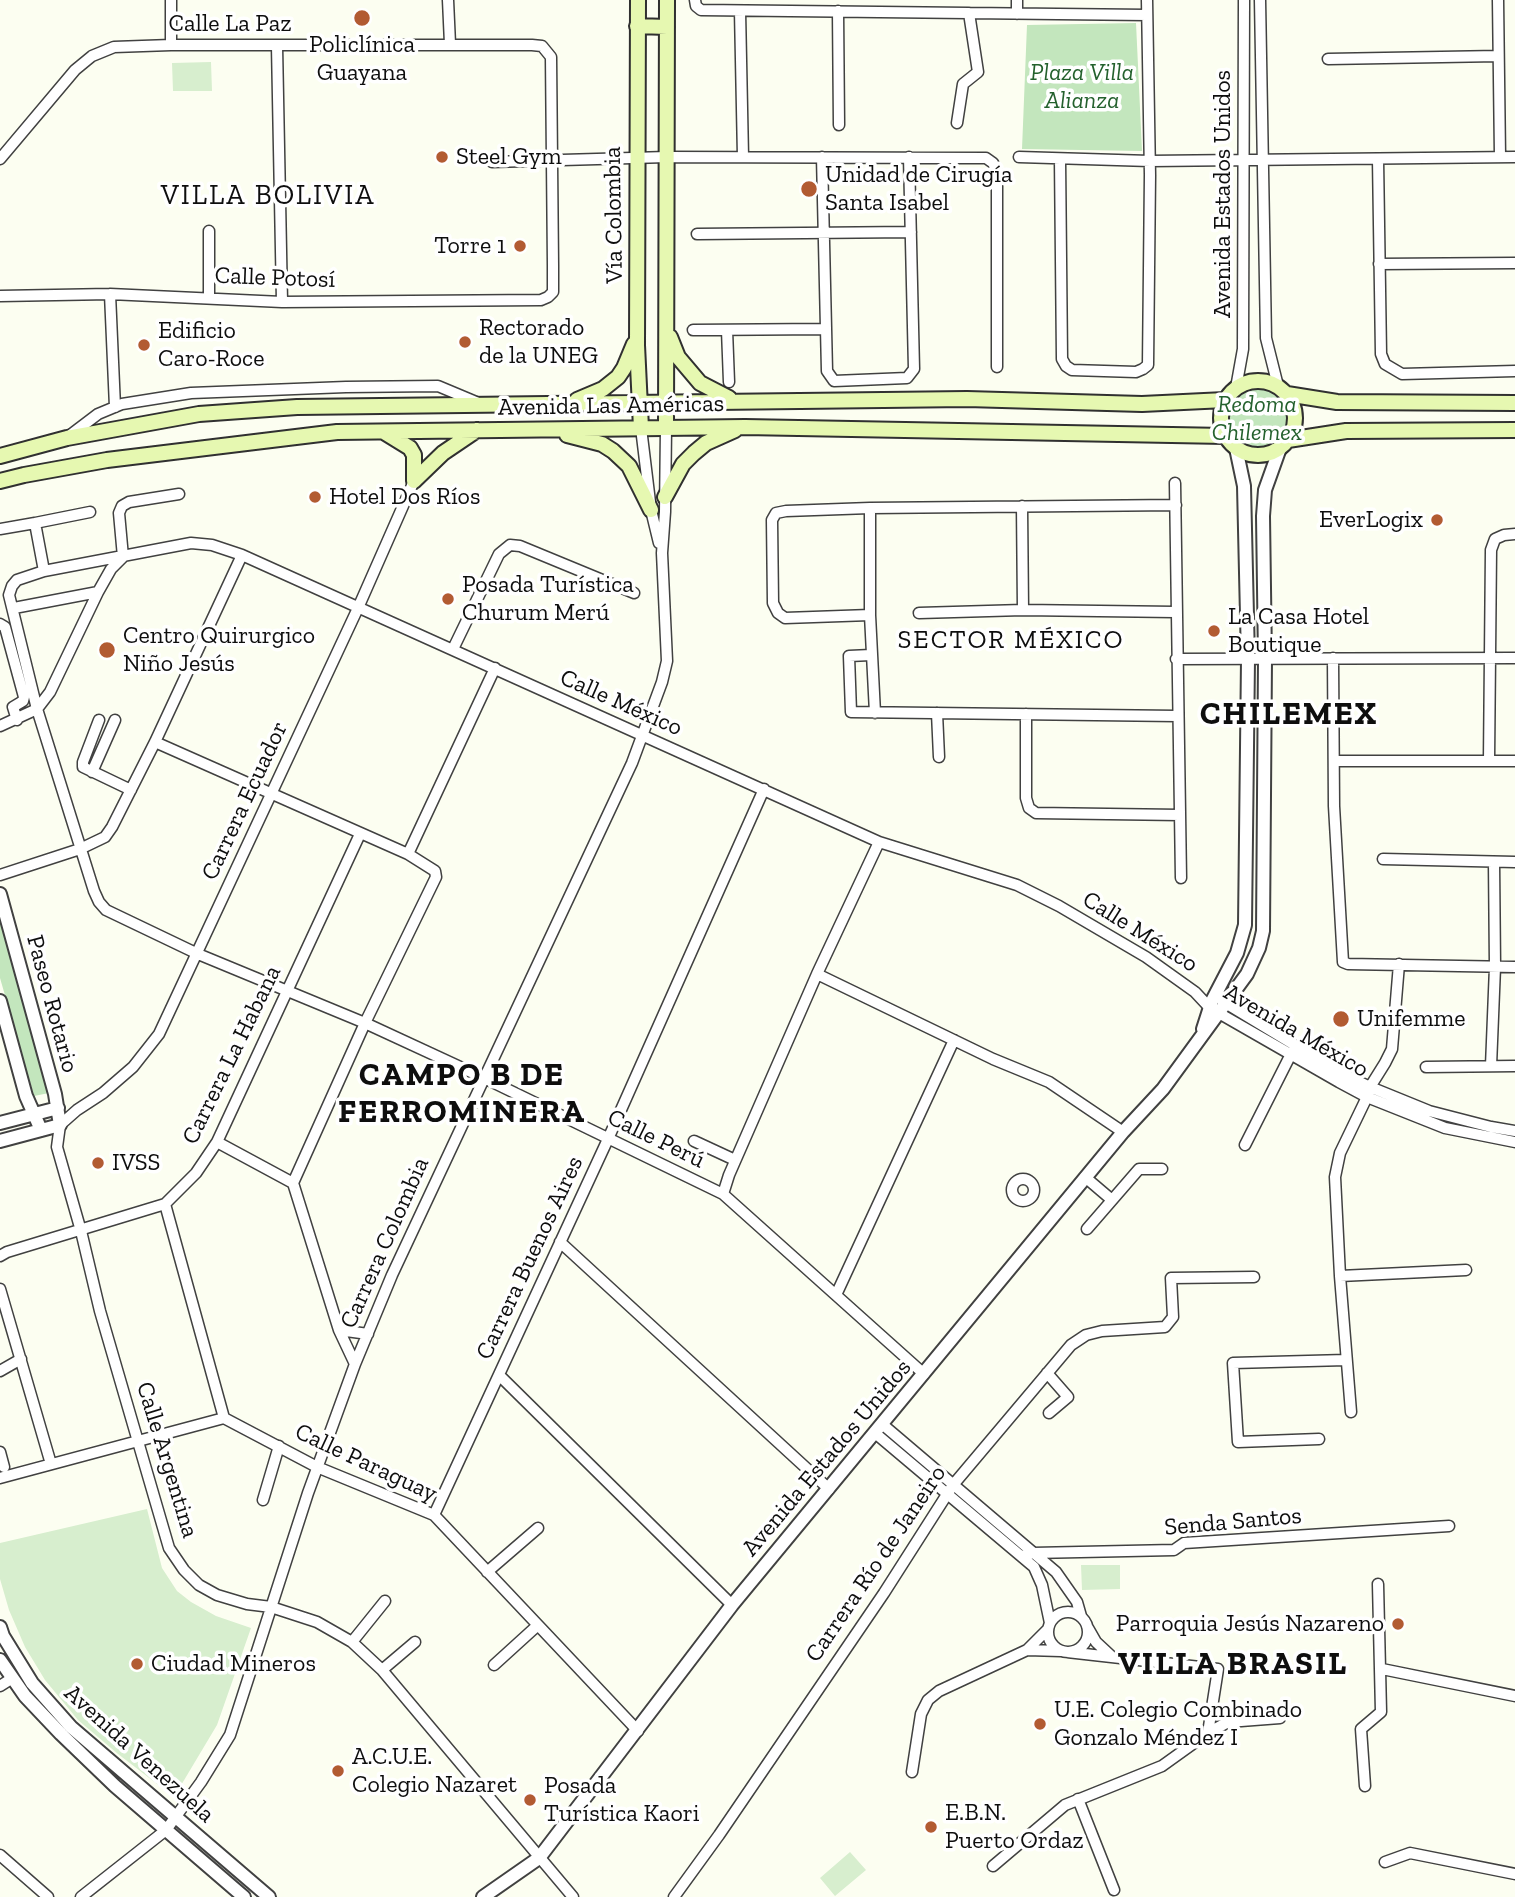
<!DOCTYPE html>
<html>
<head>
<meta charset="utf-8">
<style>
	body { margin:0 }
	canvas { display:block; background:#fcfef1 }
</style>
</head>
<body>
<canvas width="1515" height="1897"></canvas>
<script>
const c = document.querySelector('canvas').getContext('2d');
c.lineJoin = 'round';
function paint(path, color) { c.fillStyle = color; c.fill(path, 'evenodd'); }
const toPath = rows => new Path2D(rows.map(r => 'M' + r).join(''));
function stroke(path, color, width, dash) { c.strokeStyle = color; c.lineWidth = width; c.lineCap = dash ? 'butt' : 'round'; c.setLineDash(dash || []); c.stroke(path); }
function label(font, color, halo, rows, align = 'center') {
  c.font = font + ' "Zilla Slab",serif'; c.lineWidth = 7; c.setLineDash([]); c.textBaseline = 'middle'; c.strokeStyle = halo; c.fillStyle = color; for (const [text, x, y, turn = 0] of rows) {
    c.save(); c.translate(x, y); c.rotate((+turn || 0) * Math.PI / 180); c.textAlign = isNaN(turn) ? turn : align; if (halo) c.strokeText(text, 0, 0); c.fillText(text, 0, 0); c.restore();
  }
}
paint(toPath([
	[1136,23,1142,151,1022,149,1027,25],
	'1228 419a30 30 0 1 1 60 0a30 30 0 1 1-60 0Z',
	[0,917,49,1093,34,1096,0,978]
]), '#c3e6bd');
paint(toPath([
	[211,62,212,91,173,91,172,63],
	[147,1509,162,1568,177,1591,191,1602,216,1616,251,1628,217,1725,174,1797,118,1754,78,1720,45,1680,25,1647,9,1610,0,1579,0,1543],
	[1081,1565,1120,1565,1120,1589,1082,1590],
	[850,1852,866,1870,835,1896,820,1878]
]), '#d7eece');
const minor = toPath([
	[171,0,171,45],
	[448,0,450,44],
	[695,0,696,6,701,10,1147,15],
	[1017,0,1017,14],
	[1260,0,1266,338,1278,386],
	[1498,0,1500,156],
	[740,11,743,157],
	[838,11,839,125],
	[277,46,282,302],
	[1328,59,1498,56],
	[957,123,963,84,978,72,969,13],
	[822,157,827,371,834,381,907,378,914,369,909,157],
	[1019,157,1150,161,1515,157],
	[0,159,75,70,92,56,114,47,171,45,532,45,542,46,551,57,553,266,553,292,548,297,541,300,282,302,110,294,0,296],
	[1060,159,1062,359,1066,366,1072,370,1136,372,1143,369,1148,365,1150,175,1147,0],
	[1378,159,1381,354,1385,364,1402,374,1515,371],
	[492,162,667,157,986,158,993,163,997,172,997,367],
	[209,231,209,298],
	[697,234,911,232],
	[1379,264,1515,263],
	[110,294,115,407],
	[693,330,826,329],
	[727,330,729,382],
	[1236,388,1243,349,1244,0],
	[641,428,651,510,659,543],
	[69,436,98,414,122,404,191,393,346,387,438,386,481,404],
	[414,481,358,608,159,1034,133,1067,103,1093,77,1110,60,1125,57,1147,81,1231,100,1311,169,1548,184,1570,199,1585,217,1595,247,1604,271,1607,317,1622,352,1642,382,1670,573,1897],
	[1175,483,1181,878],
	[1022,506,1023,610],
	[870,508,870,615,875,713],
	[35,523,90,512],
	[0,529,35,523,44,571],
	[14,608,98,592],
	[919,613,1023,610,1175,612],
	[870,615,785,618,778,613,773,603,772,520,776,513,786,511,870,508,1176,505],
	[0,624,5,627,24,697,23,701,13,707,17,720],
	[453,649,499,554,510,545,520,546,634,593],
	[871,655,849,656,851,712,1177,716],
	[1333,658,1334,806,1343,962,1348,964,1515,967],
	[1176,659,1515,658],
	[937,713,939,757],
	[1026,714,1026,798,1029,808,1036,813,1180,815],
	[99,720,83,762,83,767,131,790],
	[0,726,37,709,50,692,98,592,111,569,123,557,119,513,122,506,129,502,179,494],
	[155,742,408,854,435,871,436,877,365,1023,293,1183],
	[1334,761,1515,761],
	[1489,761,1491,550,1495,539,1504,535,1515,534],
	[92,772,115,720],
	[408,854,495,668],
	[1383,859,1515,862],
	[0,875,80,849,105,837,112,827,155,742,242,555],
	[817,974,993,1059,1049,1082,1123,1132],
	[1222,1001,1341,1073,1370,1087,1429,1111,1491,1127,1515,1131],
	[1491,1066,1495,967,1494,862],
	[1426,1067,1515,1066],
	[694,1141,735,1160],
	[217,1142,293,1183,339,1330,355,1364],
	[1245,1145,1292,1052],
	[1085,1177,1112,1200],
	'1012 1190a11 11 0 1 1 22 0a11 11 0 1 1-22 0Z',
	[723,1194,729,1175,817,974,879,842],
	[165,1204,224,1418],
	[1087,1229,1139,1169,1162,1169],
	[560,1242,829,1489],
	[0,1256,7,1252,165,1204,196,1173,217,1142,360,834],
	[1340,1276,1466,1270],
	[0,1289,51,1464],
	[836,1295,954,1040],
	[339,1330,368,1334],
	[0,1371,21,1359],
	[1047,1373,1068,1397,1049,1413],
	[924,1374,723,1194,484,1078,365,1023,198,954,106,910,99,902,94,891,37,709,9,595,12,586,17,580,44,571,191,543,212,545,242,555,879,842,1017,885,1059,906,1146,957,1195,992,1210,1008,1339,1082,1367,1097,1445,1128,1515,1142],
	[499,1375,732,1605],
	[1351,1412,1340,1276,1335,1177,1340,1153,1367,1097,1370,1087,1385,1063,1392,1049,1399,964],
	[882,1424,1056,1572,1077,1602,1081,1616],
	[875,1433,1034,1567,1042,1585,1050,1623],
	[1319,1439,1238,1442,1233,1363,1346,1360],
	[0,1452,4,1467],
	[0,1478,224,1418,317,1467,434,1515,638,1731],
	[263,1500,279,1446],
	[434,1515,608,1139,764,789],
	[1022,1556,1033,1553,1174,1550,1184,1543,1449,1526],
	[487,1572,538,1528],
	'1048 1632a20 20 0 1 1 40 0a20 20 0 1 1-40 0Z',
	[1088,1628,1096,1642,1111,1656],
	[352,1642,385,1601],
	[1027,1650,1061,1651],
	[1067,1652,1218,1669,1208,1733],
	[494,1665,538,1625],
	[1382,1669,1515,1696],
	[382,1670,415,1642],
	[0,1686,11,1679],
	[912,1772,921,1714,928,1700,939,1691,1027,1650,1048,1629],
	[1365,1786,1361,1729,1381,1712,1378,1584],
	[1078,1799,1114,1890],
	[0,1855,48,1897],
	[1385,1862,1410,1853,1515,1874],
	[993,1866,1065,1805,1162,1766,1208,1733,1228,1722,1280,1718],
	[81,1897,166,1830,201,1782,230,1735,308,1493,355,1364,392,1275,632,763,662,682,667,661,662,553,665,512,666,428],
	[674,1897,719,1835,884,1593,953,1485,1071,1345,1086,1335,1102,1331,1165,1327,1173,1317,1171,1278,1254,1277]
]);
const tertiary = toPath([
	[0,894,55,1094,60,1125,0,1141],
	[0,1001,26,1096,41,1130],
	[1203,1029,1212,1001,1237,953,1245,925,1248,659,1244,486,1236,448],
	[0,1123,58,1108],
	[0,1627,3,1636,32,1683,71,1727,269,1897],
	[0,1660,25,1696,61,1734,115,1786,244,1897],
	[483,1897,539,1858,732,1605,1123,1132,1163,1089,1247,974,1259,948,1263,931,1265,659,1263,516,1265,490,1280,448]
]);
const secondary = toPath([
	[638,0,637,345,641,428],
	[637,26,667,27],
	[670,337,678,357,700,383,729,398],
	'1221 418a37 37 0 1 1 74 0a37 37 0 1 1-74 0Z',
	[1287,394,1337,402,1515,403],
	[577,400,603,389,618,377,624,368,634,344],
	[666,428,667,0],
	[384,432,410,448,414,455,414,481],
	[567,435,602,444,613,451,629,466,651,510],
	[1288,440,1346,431,1515,430],
	[0,456,67,438,199,414,297,407,967,399,1142,404,1225,400],
	[0,481,24,475,107,460,337,432,745,427,1225,436],
	[414,481,443,453,477,430],
	[665,497,683,464,694,453,706,443,735,430]
]);
stroke(minor, '#414141', 13);
stroke(tertiary, '#414141', 16);
stroke(secondary, '#303030', 18);
stroke(minor, '#fff', 10);
stroke(tertiary, '#fff', 12);
stroke(secondary, '#e6f8b1', 14);
for (const [x, y, r, color] of [
	[362,18,9,"#b25b32"],
	[442,157,7,"#b25b32"],
	[809,189,9,"#b25b32"],
	[520,246,7,"#b25b32"],
	[465,342,7,"#b25b32"],
	[144,345,7,"#b25b32"],
	[315,497,7,"#b25b32"],
	[1437,520,7,"#b25b32"],
	[448,599,7,"#b25b32"],
	[1214,631,7,"#b25b32"],
	[107,650,9,"#b25b32"],
	[1341,1019,9,"#b25b32"],
	[98,1163,7,"#b25b32"],
	[1398,1624,7,"#b25b32"],
	[137,1664,7,"#b25b32"],
	[1040,1724,7,"#b25b32"],
	[338,1771,7,"#b25b32"],
	[530,1800,7,"#b25b32"],
	[931,1827,7,"#b25b32"]
]) { const dot = new Path2D(); dot.arc(x, y, r, 0, 2 * Math.PI); c.fillStyle = color; c.fill(dot); stroke(dot, '#fff', 2.5); }
label('24px', '#0e0e0e', '#fff', [
	["Calle La Paz",230,24],
	["Avenida Estados Unidos",1223,194,-90],
	["Vía Colombia",614,215,-91],
	["Calle Potosí",275,278,2],
	["Avenida Las Américas",611,406,-1],
	["Calle México",621,703,24],
	["Carrera Ecuador",245,801,-65],
	["Calle México",1140,932,32],
	["Paseo Rotario",52,1004,75],
	["Avenida México",1296,1031,30],
	["Carrera La Habana",232,1055,-64],
	["Calle Perú",656,1139,26],
	["Carrera Colombia",385,1243,-66],
	["Carrera Buenos Aires",530,1258,-65],
	["Avenida Estados Unidos",827,1458,-50],
	["Calle Argentina",167,1460,73],
	["Calle Paraguay",366,1463,25],
	["Senda Santos",1233,1522,-5],
	["Carrera Río de Janeiro",876,1564,-56],
	["Avenida Venezuela",139,1754,42]
]);
label('24px', '#0e0e0e', '#fff', [
	["Policlínica",362,45,"center"],
	["Guayana",362,73,"center"],
	["Steel Gym",456,157],
	["Unidad de Cirugía",825,175],
	["Santa Isabel",825,203],
	["Torre 1",506,246,"right"],
	["Rectorado",479,328],
	["de la UNEG",479,356],
	["Edificio",158,331],
	["Caro-Roce",158,359],
	["Hotel Dos Ríos",329,497],
	["EverLogix",1423,520,"right"],
	["Posada Turística",462,585],
	["Churum Merú",462,613],
	["La Casa Hotel",1228,617],
	["Boutique",1228,645],
	["Centro Quirurgico",123,636],
	["Niño Jesús",123,664],
	["Unifemme",1357,1019],
	["IVSS",112,1163],
	["Parroquia Jesús Nazareno",1384,1624,"right"],
	["Ciudad Mineros",151,1664],
	["U.E. Colegio Combinado",1054,1710],
	["Gonzalo Méndez I",1054,1738],
	["A.C.U.E.",352,1757],
	["Colegio Nazaret",352,1785],
	["Posada",544,1786],
	["Turística Kaori",544,1814],
	["E.B.N.",945,1813],
	["Puerto Ordaz",945,1841]
], 'left');
label('italic 24px', '#24612d', '#fff', [
	["Plaza Villa",1082,73],
	["Alianza",1082,101],
	["Redoma",1257,405],
	["Chilemex",1257,433]
]);
c.letterSpacing = '2px';
label('26px', '#0e0e0e', '#fff', [
	["SECTOR MÉXICO",1011,641]
]);
c.letterSpacing = '0px';
c.letterSpacing = '2px';
label('28px', '#0e0e0e', '#fff', [
	["VILLA BOLIVIA",268,196]
]);
c.letterSpacing = '0px';
c.letterSpacing = '2px';
label('bold 32px', '#0e0e0e', '#fff', [
	["CHILEMEX",1289,715],
	["CAMPO B DE",462,1076],
	["FERROMINERA",462,1113],
	["VILLA BRASIL",1233,1665]
]);
c.letterSpacing = '0px';
</script>
</body>
</html>
